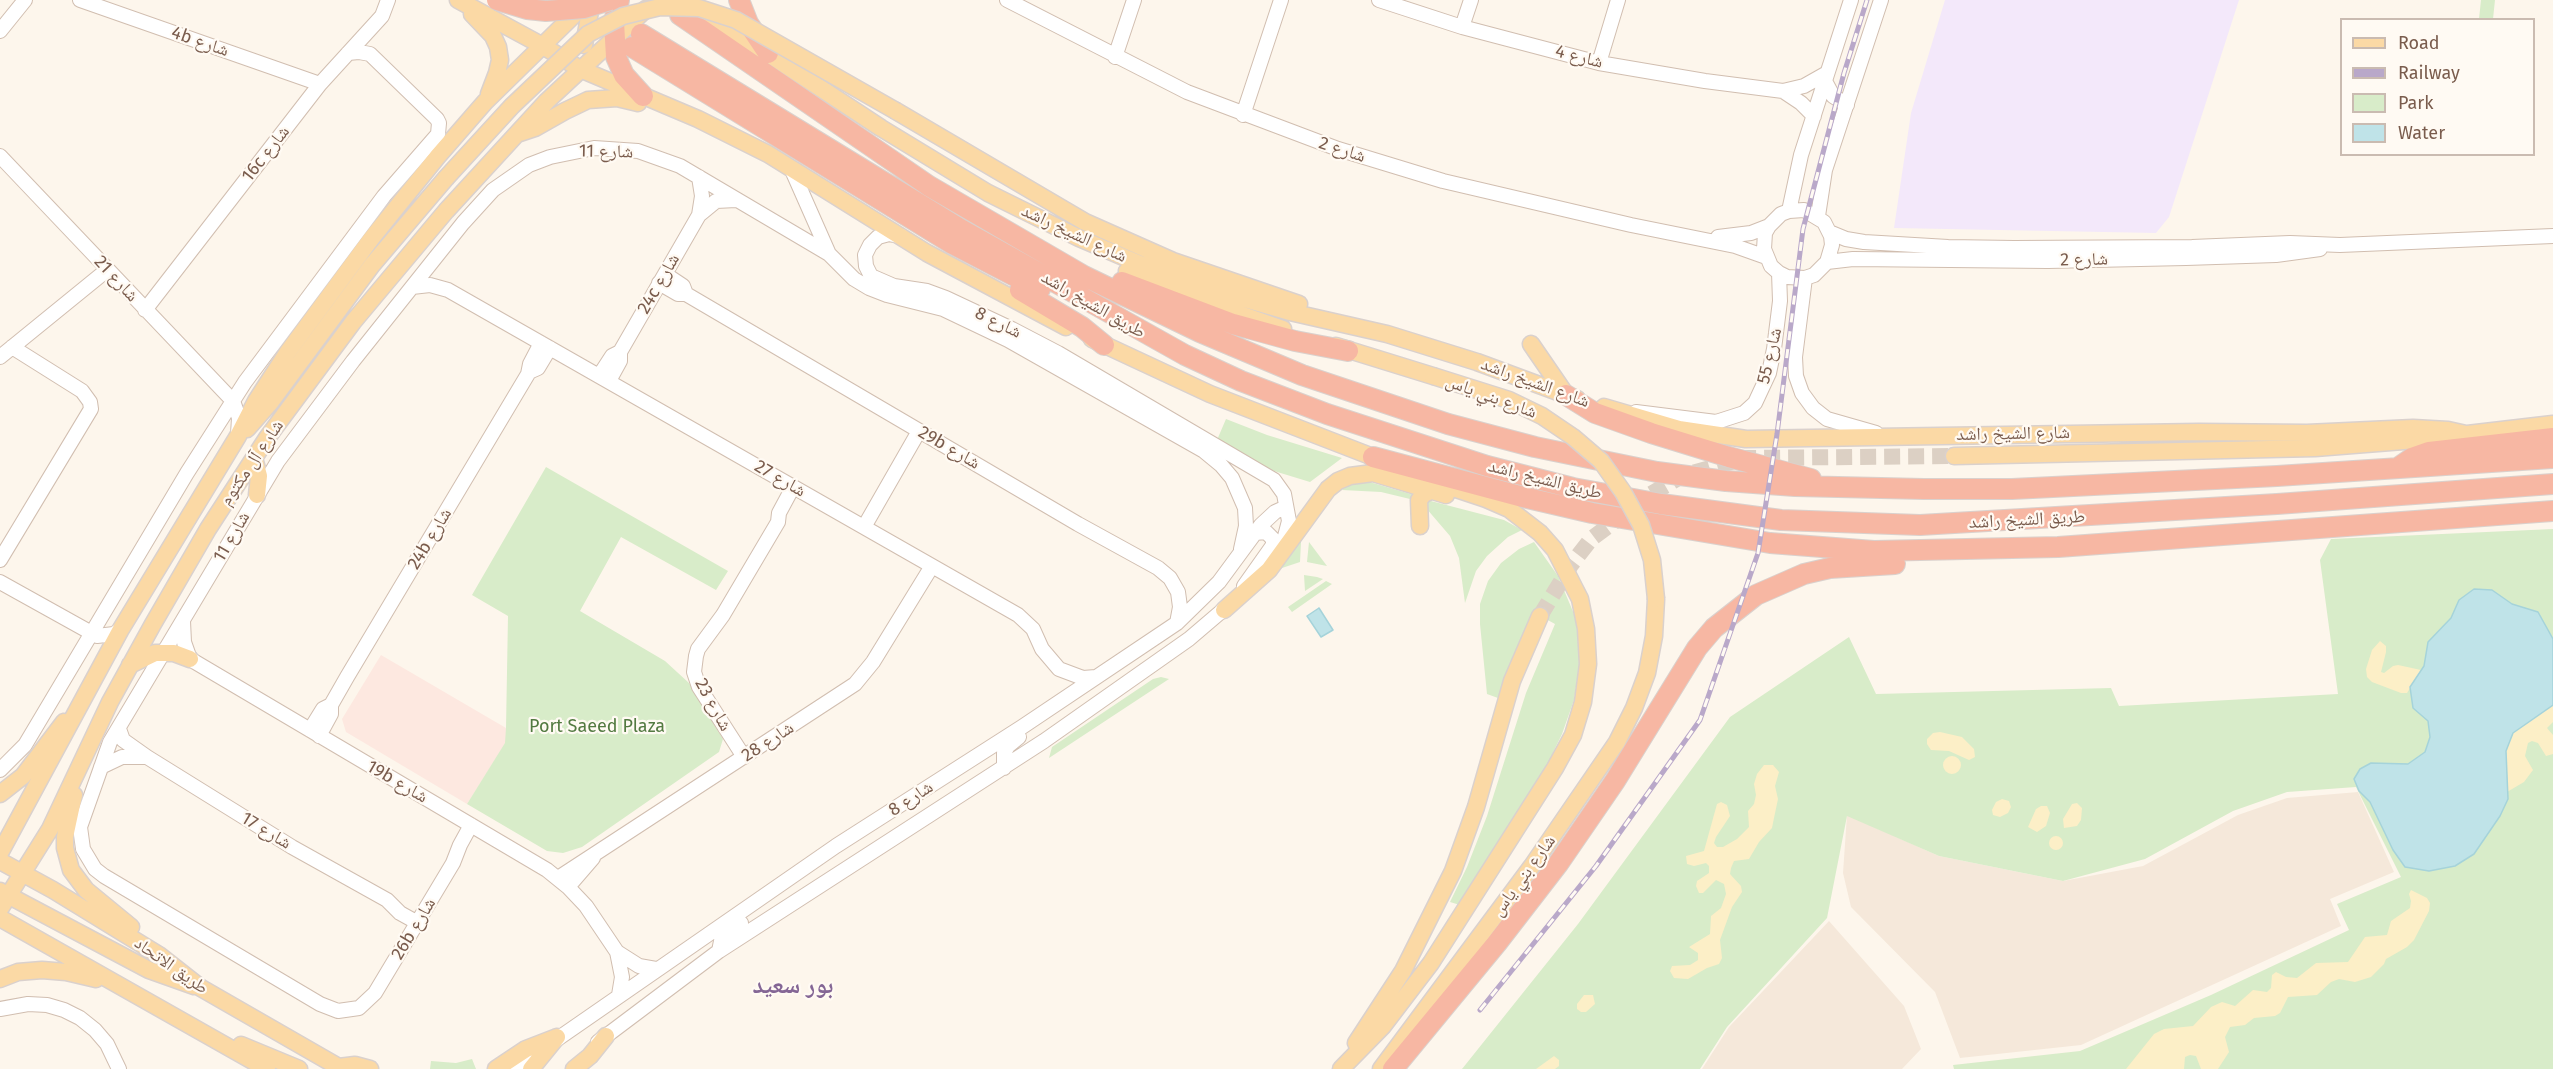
<!DOCTYPE html>
<html>
<head>
<meta charset="utf-8">
<style>
	body { margin:0 }
	#map { position:relative; width:2553px; height:1069px; overflow:hidden; background:#fdf6ec; font-family:"Fira Sans",sans-serif }
	canvas { display:block }
	.legend { position:absolute; left:2340px; top:18px; width:195px; height:138px; box-sizing:border-box; background:#fffaf3; border:2px solid #cabbb1; margin:0; padding:8px 10px; list-style:none; font-size:18px; color:#7a5c4d }
	.legend li { display:flex; align-items:center; gap:12px; height:30px }
	.legend b { width:30px; border:2px solid #cabbb1 }
</style>
</head>
<body>
<div id="map">
<canvas width="2553" height="1069"></canvas>
<ul class="legend">
<li><b style="height:8px;background:#fbd9a5"></b>Road</li>
<li><b style="height:8px;background:#b9a8c9"></b>Railway</li>
<li><b style="height:16px;background:#d8ecc9"></b>Park</li>
<li><b style="height:16px;background:#bfe3e8"></b>Water</li>
</ul>
</div>
<script>
const c = document.querySelector('canvas').getContext('2d');
c.lineJoin = 'round';
function paint(path, color) { c.fillStyle = color; c.fill(path, 'evenodd'); }
const toPath = rows => new Path2D(rows.map(r => 'M' + r).join(''));
function stroke(path, color, width, dash) { c.strokeStyle = color; c.lineWidth = width; c.lineCap = dash ? 'butt' : 'round'; c.setLineDash(dash || []); c.stroke(path); }
function label(font, color, halo, rows, align = 'center') {
  c.font = font + ' "Fira Sans","Noto Naskh Arabic",sans-serif'; c.lineWidth = 4.5; c.setLineDash([]); c.textBaseline = 'middle'; c.strokeStyle = halo; c.fillStyle = color; for (const [text, x, y, turn = 0] of rows) {
    c.save(); c.translate(x, y); c.rotate((+turn || 0) * Math.PI / 180); c.textAlign = isNaN(turn) ? turn : align; if (halo) c.strokeText(text, 0, 0); c.fillText(text, 0, 0); c.restore();
  }
}
paint(toPath([
	[2358,792,2394,872,2330,899,2341,926,2081,1045,1960,1058,1935,992,1851,907,1843,873,1847,815,1939,856,2063,881,2143,866,2238,815,2287,798],
	[1829,921,1904,1006,1921,1049,1902,1069,1702,1069,1729,1027]
]), '#f5e8da');
paint(toPath([
	[381,655,506,728,506,743,467,804,346,732,342,719]
]), '#fde8e0');
paint(toPath([
	[1945,0,2239,0,2169,217,2156,233,1894,228,1911,113]
]), '#f3e8fa');
paint(toPath([
	[2481,0,2495,0,2493,19,2479,19],
	[1226,419,1267,435,1342,458,1310,482,1274,471,1237,453,1217,440],
	[546,467,728,571,716,590,621,537,580,611,665,661,689,683,723,739,719,752,582,847,563,853,547,851,467,804,505,743,506,728,508,616,472,595],
	[1360,482,1373,483,1414,495,1410,499,1381,492,1342,490,1348,485],
	[1427,500,1504,520,1522,530,1508,537,1487,556,1476,571,1465,603,1459,558,1450,536,1426,508],
	[2553,529,2553,1069,1954,1069,1953,1065,2080,1051,2211,995,2349,930,2337,904,2401,877,2356,787,2287,792,2233,811,2145,859,2063,881,1939,856,1847,816,1827,918,1727,1027,1700,1069,1462,1069,1578,924,1730,717,1849,637,1876,694,2111,688,2119,706,2338,694,2320,560,2331,539],
	[1297,542,1301,542,1300,562,1279,569],
	[1309,542,1327,566,1307,562],
	[1534,542,1558,576,1574,614,1579,639,1579,666,1574,700,1562,734,1545,769,1460,905,1450,902,1467,867,1487,816,1526,693,1555,624,1535,613,1520,643,1498,698,1487,694,1480,624,1480,604,1488,581,1501,563,1519,549],
	[1304,575,1317,577,1323,579,1305,591],
	[1326,581,1332,584,1292,612,1288,607],
	[1161,677,1169,679,1049,758,1052,747,1153,679],
	[472,1059,476,1069,430,1069,431,1061,456,1063]
]), '#d8ecc9');
paint(toPath([
	[2380,641,2386,646,2386,652,2381,672,2384,673,2393,666,2398,665,2421,670,2407,693,2401,693,2372,682,2367,677,2366,669,2372,650],
	[2553,705,2553,722,2547,728,2553,735,2553,754,2546,756,2538,743,2532,741,2528,743,2525,756,2533,770,2524,782,2507,792,2506,751,2513,733],
	[1940,732,1962,737,1974,749,1975,757,1969,760,1949,751,1931,750,1927,744,1927,739,1933,733],
	'1943 765a9 9 0 1 1 18 0a9 9 0 1 1-18 0Z',
	[1764,765,1773,765,1779,772,1775,786,1778,799,1774,818,1772,828,1759,842,1749,859,1734,861,1731,868,1730,874,1741,886,1742,892,1732,907,1720,940,1722,958,1719,964,1707,968,1688,979,1674,978,1670,971,1672,966,1690,965,1698,960,1698,953,1689,947,1710,934,1711,916,1721,908,1726,894,1724,884,1716,880,1703,893,1699,893,1696,886,1697,881,1709,873,1709,866,1706,863,1694,866,1687,864,1686,856,1704,851,1717,804,1721,802,1727,805,1730,816,1716,837,1714,843,1717,847,1723,847,1737,839,1749,827,1748,811,1754,804,1756,795,1754,784,1757,774],
	[2002,799,2009,801,2011,807,2008,813,2000,817,1993,815,1992,810,1996,802],
	[2077,803,2082,808,2081,820,2077,826,2064,828,2063,819,2072,804],
	[2041,806,2047,806,2050,813,2046,826,2037,832,2028,827,2036,809],
	'2049 843a7 7 0 1 1 14 0a7 7 0 1 1-14 0Z',
	[2411,890,2427,898,2430,903,2429,911,2414,940,2407,947,2386,959,2384,964,2371,977,2355,982,2339,979,2331,982,2317,995,2288,997,2280,1013,2275,1016,2254,1018,2245,1025,2230,1027,2225,1037,2229,1052,2218,1069,2201,1069,2196,1056,2190,1055,2185,1057,2184,1069,2126,1069,2154,1034,2164,1029,2193,1026,2211,1007,2222,1002,2235,1006,2253,990,2267,992,2271,988,2272,975,2276,972,2286,977,2297,978,2316,963,2348,962,2365,937,2387,935,2391,921,2410,908,2411,901,2409,894],
	[1584,995,1593,995,1595,1004,1586,1012,1581,1012,1577,1009,1577,1004],
	[1554,1056,1559,1060,1559,1066,1555,1069,1536,1069]
]), '#fcefc7');
const water = toPath([
	[2474,589,2492,590,2512,604,2538,612,2553,639,2553,705,2513,733,2506,751,2508,799,2500,816,2474,854,2455,866,2429,871,2405,867,2393,850,2370,802,2359,791,2354,779,2360,769,2371,763,2408,764,2425,752,2430,737,2428,721,2413,708,2410,687,2424,666,2428,642,2451,618,2459,600,2474,589],
	[1319,608,1333,630,1321,637,1307,616,1319,608]
]);
paint(water, '#bfe3e8');
stroke(water, '#a5d3da', 1.5);
stroke(toPath([
	[1540,616,1571,565,1591,539,1651,494,1682,476,1745,458,1954,456]
]), '#dcd0c4', 16, [16, 8]);
const minor = toPath([
	[80,0,320,84],
	[1007,0,1187,92,1338,149,1443,181,1631,225,1735,246,1766,257],
	[1379,0,1462,27,1599,63,1705,81,1783,91,1804,86,1827,73],
	[1462,27,1471,0],
	[0,31,25,0],
	[1115,57,1134,0],
	[1599,63,1618,0],
	[1825,81,1833,96,1847,105],
	[1783,91,1801,103,1814,116],
	[1243,115,1281,0],
	[0,156,233,401,239,418,238,434],
	[791,168,829,254,854,279,869,288,887,295,943,309,1008,340,1204,451,1221,465,1232,478,1245,508,1246,526,1241,549],
	[1789,211,1801,155,1851,0],
	[699,215,702,196,699,177],
	[1818,216,1825,170,1881,0],
	[1829,232,1846,239,1864,242,1948,247,2014,248,2192,247,2290,243,2340,245,2553,236],
	[901,236,889,234,878,237,870,245,865,255,866,266,871,276,894,286,927,291,946,298,1012,329,1058,353,1274,480,1284,494,1289,521,1284,540,1280,547],
	[1718,237,1751,233,1769,226,1781,214,1789,211,1804,210,1824,222,1831,236,1832,245,1827,262,1814,275,1805,278,1787,277,1779,273,1771,266,1764,249,1765,233,1769,226],
	[1827,262,1853,259,2048,261,2186,258,2276,255,2320,249],
	[665,274,683,286,686,294],
	[1805,278,1795,357,1796,376,1802,393,1813,408,1827,419,1876,433],
	[659,283,678,294,686,294,1078,524,1158,568,1170,578,1178,592,1180,607,1177,623],
	[412,287,430,285,448,290,1018,615,1033,629,1042,649,1059,669,1083,678,1096,677],
	[145,310,320,84,382,16,388,0],
	[0,357,107,270],
	[529,372,538,368,550,348],
	[599,376,612,356,620,352],
	[609,381,620,361,620,352,699,215,716,201,736,200],
	[1636,412,1716,422,1744,413,1755,403,1769,373,1774,349,1780,301,1779,273],
	[864,527,919,431],
	[0,560,91,409,90,402,82,391,12,347],
	[0,582,97,636,114,634,121,629],
	[1244,586,1273,545,1273,539,1266,532,1255,533],
	[183,621,184,642,190,659,547,870,568,887,586,906,617,952,622,977,619,995],
	[119,729,123,740,147,757,292,847,387,900,400,913,418,923],
	[310,730,323,709,331,705,347,677,528,374,530,364,541,343],
	[319,736,331,714,331,705],
	[744,757,699,687,694,672,696,656,698,649,723,615,778,522,779,513,793,487],
	[101,767,122,757,147,757],
	[1004,768,1004,753,1008,746,1019,737],
	[0,770,25,745,187,473,245,382,384,196,438,134,439,123,437,119,370,54,359,52,348,53],
	[471,825,460,845,453,863,375,993,359,1008,338,1011,320,1004,104,876,95,869,83,849,80,827,110,742,278,461,353,361,463,223,493,190,529,165,550,157,594,148,638,151,680,166,829,254],
	[558,878,855,684,873,662,932,566],
	[568,887,593,858],
	[719,951,722,936,741,923],
	[617,952,639,966,656,969],
	[0,1009,28,1004,47,1005,64,1010,80,1018,95,1030,107,1044,119,1069],
	[598,1042,719,951,1044,741,1189,639,1230,604],
	[514,1069,836,846,1022,727,1177,623,1219,582,1261,525,1275,512,1286,507]
]);
const major = toPath([
	[458,0,543,46,580,69,698,119,768,154,927,253,1066,327],
	[472,14,493,36,498,47,500,60,497,73,489,94],
	[708,14,881,128,988,193,1079,238,1140,264,1204,287,1290,312,1387,334,1477,362,1577,399],
	[584,45,592,0],
	[896,111,1085,222,1173,261,1299,304],
	[520,133,535,128,565,111,588,100,617,98,638,103],
	[1127,271,1208,303,1283,329],
	[1092,339,1210,394,1373,457,1382,464],
	[1531,344,1566,395],
	[1336,346,1433,376],
	[1604,407,1679,429,1746,439,2199,432,2307,433,2413,428,2448,430,2466,434],
	[247,429,270,403,372,265,446,178],
	[1954,456,2315,448,2416,440,2553,424],
	[254,458,259,476,257,495],
	[1420,526,1419,500,1424,494,1431,491],
	[1224,610,1269,570,1328,489,1338,481,1350,476,1373,473,1446,495],
	[130,665,155,653,174,653,190,659],
	[0,794,23,776,64,722],
	[74,795,65,837,65,848,71,870,86,890,131,927],
	[0,853,121,629,238,436,256,401,287,353,371,239,438,156,485,102,585,4],
	[0,861,53,890,159,955,201,988,342,1069],
	[0,891,149,970,194,986],
	[0,909,50,829,110,702,153,624,208,529,267,438,353,322,446,211,547,101,646,9],
	[0,918,267,1069],
	[0,979,18,972,42,970,66,972,96,979],
	[1356,1043,1403,971,1453,871,1476,807,1512,681,1540,616],
	[241,1045,299,1069],
	[339,1067,355,1065,370,1069],
	[496,1069,526,1049,557,1037],
	[531,1069,557,1037],
	[574,1069,590,1056,606,1036],
	[1341,1069,1383,1026,1431,963,1555,768,1573,735,1583,702,1588,664,1586,629,1580,599,1555,550,1540,533,1509,509,1486,499,1435,482],
	[1381,1069,1532,866,1617,742,1634,708,1647,673,1654,636,1656,599]
]);
const highway = toPath([
	[619,0,614,22,616,57,624,75,643,96],
	[739,0,748,23,768,53],
	[680,15,929,186,1084,276,1200,332,1302,375,1448,424,1535,447,1657,472,1726,481,1795,486,1924,489,2012,489,2277,476,2553,458],
	[641,34,962,230,1185,355,1241,381,1327,414,1487,466,1573,488,1661,504,1781,520,1920,525,2277,504,2553,484],
	[632,47,951,243,1040,289],
	[1122,282,1233,324,1295,341,1348,351],
	[1020,290,1082,327,1104,345],
	[1566,395,1595,413,1651,433,1729,457,1811,479],
	[1373,457,1523,497,1592,513,1770,543,1874,551,2058,547,2553,511],
	[2399,467,2412,458,2429,452,2553,438],
	[1393,1069,1497,943,1558,864,1615,781,1697,648,1714,628,1756,595,1804,574,1830,568,1895,564]
]);
stroke(minor, '#d1beb0', 16);
stroke(major, '#dad1cd', 19);
stroke(highway, '#dad1cd', 22);
stroke(minor, '#fff', 14);
stroke(major, '#fbd9a5', 16);
stroke(highway, '#f7b7a3', 20);
const rail = toPath([
	[1480,1010,1596,866,1700,720,1758,553,1777,434,1803,229,1844,73,1867,0]
]);
stroke(rail, '#b9a8c9', 5);
stroke(rail, '#fffaf3', 3, [9]);
const majorBridge = toPath([
	[446,178,512,106,588,34,623,16,660,7,699,8,736,20,896,111],
	[1433,376,1509,400,1542,416,1573,437,1601,461,1623,492,1641,525,1652,560,1656,599]
]);
const highwayBridge = toPath([
	[497,0,527,9,546,11,584,8,610,0]
]);
stroke(majorBridge, '#dad1cd', 19, []);
stroke(highwayBridge, '#dad1cd', 22, []);
stroke(majorBridge, '#fbd9a5', 16);
stroke(highwayBridge, '#f7b7a3', 20);
label('18px', '#7a5c4d', '#fffaf3', [
	["4b شارع",200,42,19],
	["شارع 4",1579,57,14],
	["شارع 2",1342,150,18],
	["شارع 11",606,152,1],
	["16c شارع",266,154,-52],
	["شارع الشيخ راشد",1074,234,25],
	["شارع 2",2084,260,-1],
	["شارع 21",116,279,47],
	["24c شارع",659,284,-60],
	["طريق الشيخ راشد",1093,305,30],
	["شارع 8",998,323,26],
	["شارع 55",1770,356,-77],
	["شارع الشيخ راشد",1535,383,20],
	["شارع بني ياس",1491,397,20],
	["شارع الشيخ راشد",2013,434,-1],
	["29b شارع",949,448,30],
	["شارع آل مكتوم",252,463,-56],
	["شارع 27",780,479,30],
	["طريق الشيخ راشد",1545,480,14],
	["طريق الشيخ راشد",2027,520,-3],
	["شارع 11",232,537,-60],
	["24b شارع",430,539,-59],
	["شارع 23",713,705,61],
	["شارع 28",768,742,-33],
	["19b شارع",397,782,30],
	["شارع 8",911,799,-33],
	["شارع 17",266,831,31],
	["شارع بني ياس",1524,876,-54],
	["26b شارع",414,929,-59],
	["طريق الاتحاد",171,966,35]
]);
label('18px', '#537a41', '#fffaf3', [
	["Port Saeed Plaza",597,727]
]);
label('bold 24px', '#846695', '#fffaf3', [
	["بور سعيد",793,986]
]);
</script>
</body>
</html>
